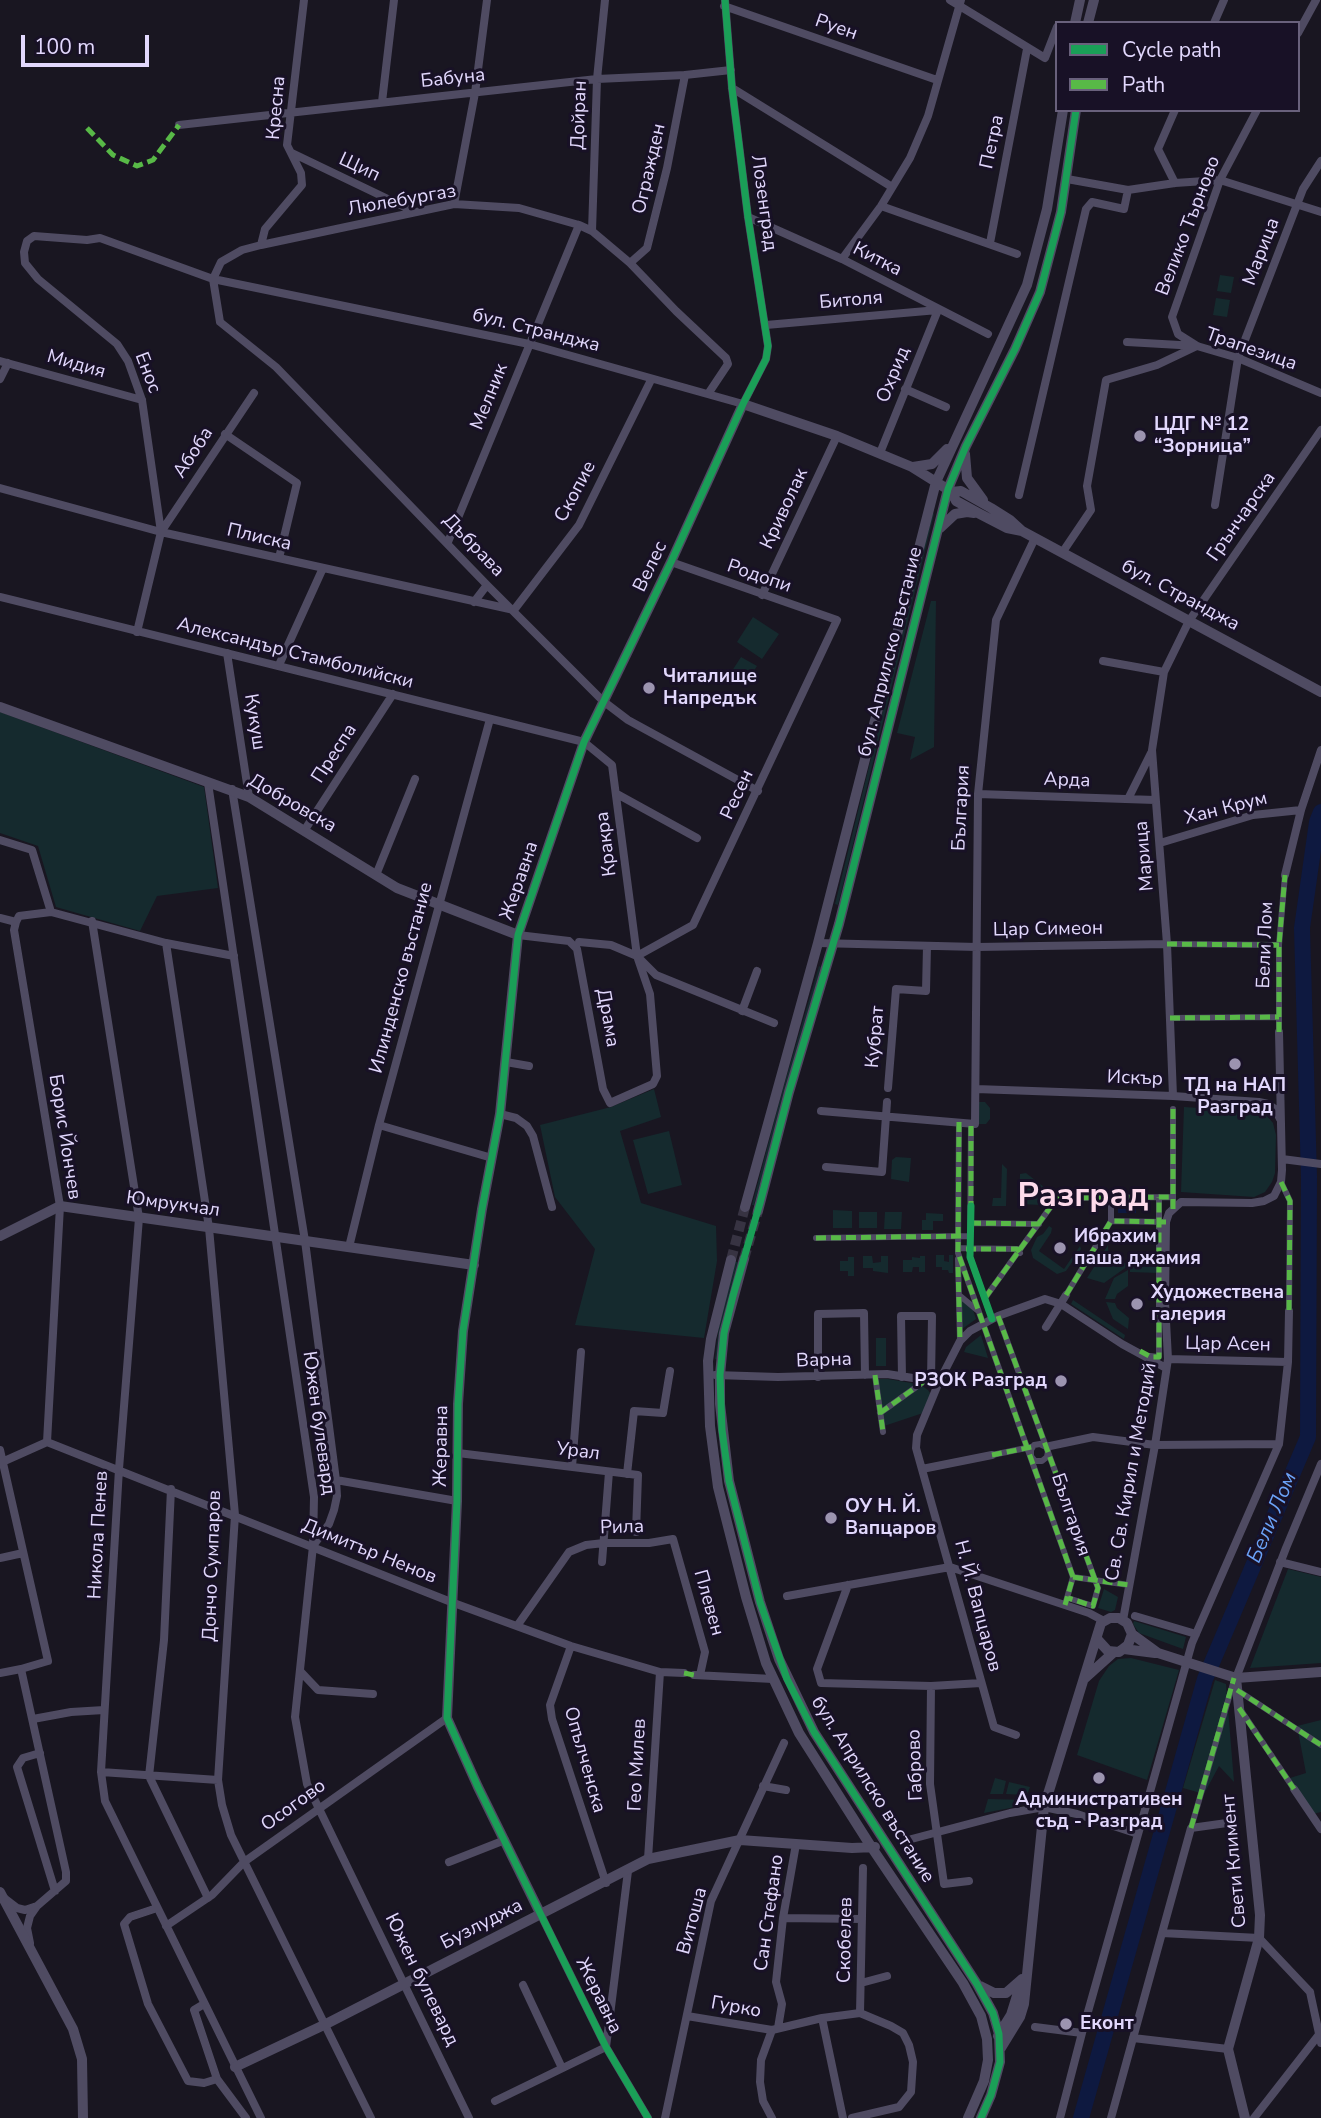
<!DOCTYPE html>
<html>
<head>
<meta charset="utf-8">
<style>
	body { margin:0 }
	#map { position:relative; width:1321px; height:2118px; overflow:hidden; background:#191621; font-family:"Nunito Sans",sans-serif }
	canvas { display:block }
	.legend { position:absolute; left:1055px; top:21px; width:245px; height:91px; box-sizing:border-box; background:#181126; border:2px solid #69617c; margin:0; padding:9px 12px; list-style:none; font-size:21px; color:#e2d8fd }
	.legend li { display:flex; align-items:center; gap:14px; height:35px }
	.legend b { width:35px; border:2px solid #69617c }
	.scale { position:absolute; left:21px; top:35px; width:128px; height:32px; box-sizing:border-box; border:4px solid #e2d8fd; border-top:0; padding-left:9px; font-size:21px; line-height:24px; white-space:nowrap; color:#e2d8fd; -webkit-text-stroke:5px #181126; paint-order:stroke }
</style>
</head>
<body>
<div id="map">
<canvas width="1321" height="2118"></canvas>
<ul class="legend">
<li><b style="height:9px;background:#1a9f57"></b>Cycle path</li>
<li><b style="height:9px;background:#58b947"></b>Path</li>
</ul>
<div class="scale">100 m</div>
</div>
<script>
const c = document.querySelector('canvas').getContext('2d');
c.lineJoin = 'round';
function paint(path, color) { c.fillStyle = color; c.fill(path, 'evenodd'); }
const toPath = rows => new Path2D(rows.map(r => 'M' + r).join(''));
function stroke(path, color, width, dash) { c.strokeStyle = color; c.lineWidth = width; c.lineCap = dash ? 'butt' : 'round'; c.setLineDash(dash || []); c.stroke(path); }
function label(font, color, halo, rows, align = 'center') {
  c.font = font + ' "Nunito Sans",sans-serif'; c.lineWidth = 6; c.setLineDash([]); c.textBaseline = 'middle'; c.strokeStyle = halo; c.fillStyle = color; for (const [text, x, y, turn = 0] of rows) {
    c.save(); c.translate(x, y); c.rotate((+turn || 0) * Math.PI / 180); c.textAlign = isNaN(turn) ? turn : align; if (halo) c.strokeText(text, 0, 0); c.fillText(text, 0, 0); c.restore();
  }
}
paint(toPath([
	[1220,275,1234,277,1231,293,1217,291],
	[1216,298,1230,300,1227,317,1213,315],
	[932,512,934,514,838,905,835,904],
	[931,601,936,601,934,747,910,760,915,737,897,733],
	[753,617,779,634,762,659,737,642],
	[741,657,757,666,746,684,730,674],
	[0,712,204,787,218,888,157,896,140,931,56,907,38,846,0,833],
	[819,966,821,967,754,1205,752,1205,782,1092],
	[654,1089,661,1117,620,1131,641,1203,716,1226,717,1261,704,1338,575,1325,595,1249,555,1197,540,1125,611,1107],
	[979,1102,985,1102,990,1108,990,1119,986,1124,979,1124],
	[1184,1107,1259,1112,1267,1116,1273,1123,1276,1135,1275,1173,1272,1182,1265,1192,1254,1197,1181,1192],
	[669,1131,682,1185,648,1194,633,1140],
	[896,1157,911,1158,909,1182,891,1179,892,1160],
	[1002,1164,1007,1169,1006,1206,992,1206,993,1198,1001,1198],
	[1026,1173,1049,1191,1041,1205,1019,1204,1020,1174],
	[833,1210,852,1211,852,1228,833,1228],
	[859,1212,877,1212,877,1228,859,1228],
	[885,1212,902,1212,901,1229,884,1229],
	[926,1213,943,1214,943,1221,933,1221,933,1230,922,1230,922,1220,926,1220],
	[1049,1226,1052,1228,1051,1233,1039,1251,1064,1269,1080,1246,1081,1249,1066,1271,1057,1274,1033,1258,1031,1250,1037,1237,1043,1234],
	[1108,1245,1109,1263,1128,1263,1128,1266,1104,1283,1087,1278],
	[936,1255,944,1255,944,1261,949,1262,949,1255,953,1255,953,1273,949,1273,948,1270,942,1270,942,1267,936,1267],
	[863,1256,872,1256,873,1263,881,1262,881,1256,888,1256,888,1273,873,1271,873,1268,863,1268],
	[920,1256,925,1256,925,1272,919,1272,919,1267,913,1267,912,1272,903,1272,903,1260,912,1260,912,1257,920,1258],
	[848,1257,854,1257,854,1276,848,1276,848,1271,840,1271,840,1261,848,1261],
	[1145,1260,1159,1260,1159,1273,1130,1272,1130,1268],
	[734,1262,739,1262,719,1360,715,1359,719,1326],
	[1128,1270,1128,1286,1117,1294,1115,1299,1105,1299,1114,1278],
	[961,1300,973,1310,976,1319,962,1329],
	[1073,1300,1125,1335,1124,1339,1071,1304],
	[1106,1302,1115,1303,1117,1308,1129,1318,1128,1329,1113,1319],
	[981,1335,988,1358,964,1352,966,1347],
	[876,1338,886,1338,886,1366,876,1366],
	[877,1379,888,1379,917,1384,880,1410],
	[922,1386,928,1390,932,1396,926,1412,884,1426,882,1413],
	[1288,1569,1321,1577,1321,1663,1250,1668],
	[1104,1589,1118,1597,1115,1610,1111,1612,1098,1608],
	[1134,1621,1186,1637,1183,1649,1139,1633,1133,1624],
	[1131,1658,1179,1670,1147,1780,1077,1755,1099,1681,1109,1666,1118,1659],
	[1215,1680,1226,1684,1234,1782,1219,1766,1204,1794,1183,1788],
	[1321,1720,1321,1812,1313,1814,1290,1778,1306,1773,1297,1726],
	[995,1778,1006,1781,1003,1794,990,1794],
	[1009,1782,1030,1787,1027,1795,1006,1794],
	[988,1799,1027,1800,1024,1804,1010,1808,984,1813]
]), '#152a2e');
paint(toPath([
	[1118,1202,1136,1202,1136,1213,1118,1213]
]), '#0e1940');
stroke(toPath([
	[1081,2118,1205,1679,1308,1437,1309,1177,1302,928,1317,822,1321,812]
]), '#0e1940', 16);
stroke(toPath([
	[744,1259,758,1211],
	[731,1260,745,1207]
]), '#373342', 10, [10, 5]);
stroke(toPath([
	[1167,944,1279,945],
	[1170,1018,1279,1017],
	[1279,1032,1279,945,1285,875],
	[959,1122,958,1253,1073,1577,1065,1605],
	[971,1124,970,1257,992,1319],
	[1281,1182,1290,1201,1289,1311],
	[1111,1198,1111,1221],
	[1173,1209,1173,1109],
	[971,1223,1039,1224],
	[816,1238,970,1236],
	[958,1248,1017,1249,1020,1253],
	[958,1259,960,1341],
	[959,1295,977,1310],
	[1066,1295,1111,1221,1164,1222],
	[985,1298,1057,1198,1173,1197],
	[998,1316,1098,1588,1093,1606,1068,1598],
	[1150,1356,1159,1357,1159,1197],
	[875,1375,883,1432],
	[880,1413,926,1380],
	[1046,1447,1040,1444,1034,1445,1031,1450,1031,1456,1035,1461,1042,1461,1047,1457,1048,1451],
	[992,1455,1031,1447],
	[1073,1577,1129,1585],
	[1237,1690,1321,1745],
	[1242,1712,1294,1789],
	[1191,1828,1234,1680]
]), '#4f4b62', 6);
stroke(toPath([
	[950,0,1045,58,1057,27],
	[724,6,937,80],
	[1214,23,1224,0],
	[1298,33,1316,0],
	[732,88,892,187],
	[382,102,394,0],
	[1175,110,1158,149,1175,183],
	[179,125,597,79,685,75,731,70],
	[292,153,415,212],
	[1067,179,1128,190,1175,183,1220,180,1321,212],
	[454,204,475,93,487,0],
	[881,206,1017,254],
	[748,217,842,259,988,334],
	[592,231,597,79,605,0],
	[990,243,1027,49],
	[261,245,265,229,302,185,301,173,287,145,304,0],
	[842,259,881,206,910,158,928,116,961,0],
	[630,263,647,248,667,168,685,75],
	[766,325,938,310,880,453],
	[1127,342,1197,346,1238,358,1321,393],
	[1197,346,1178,334,1172,317,1220,180,1257,110],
	[0,361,142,400],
	[0,379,8,363],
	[905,389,946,407],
	[708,394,728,364,726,358,676,311,630,263,592,231,579,225,519,208,454,204,261,245,242,250,221,262,213,279,220,322,276,367,487,585,603,701,628,720,758,791],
	[225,434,297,483,279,558],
	[0,488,161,532,514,610,579,525,651,380],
	[1019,495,1086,209,1092,202,1124,209,1128,190],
	[1215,505,1238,358,1303,189,1321,161],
	[161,532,254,393],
	[448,542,579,225],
	[1062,553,1091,510,1087,486,1106,380,1157,365,1197,346],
	[762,595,837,436],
	[0,597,584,742,612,765,637,956,650,994,657,1076,653,1084,610,1103,603,1089,577,949,569,941,518,935],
	[474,602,487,585],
	[137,632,161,532,142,400,128,361,117,344,38,279,25,263,24,252,27,241,34,236,87,240,100,238,213,279,529,344,743,404,766,359,768,346,748,217,732,88,725,0],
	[227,653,249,797],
	[1103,661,1164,672],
	[279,665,323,568],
	[208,783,314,1497,313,1546,295,1717,307,1784,469,2118],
	[232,789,305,1241,336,1480,337,1496,334,1510,329,1524,313,1546],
	[617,794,697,838],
	[978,794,1155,800],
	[1128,799,1151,753],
	[304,831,393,694],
	[0,840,32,850,51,912],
	[1160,843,1253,815,1301,810],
	[376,875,415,779],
	[1285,875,1301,810,1321,750],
	[0,918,16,922],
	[92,921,139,1218,119,1469,101,1772,105,1801,261,2118],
	[16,922,14,930,60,1206,47,1442],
	[16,922,19,916,51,912,166,943,234,956],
	[579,942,611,945,637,956,656,975,774,1023],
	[166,943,209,1228,235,1515,218,1780,222,1805,231,1835,371,2118],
	[818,943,977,947,1167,944],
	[637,956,693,925,837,620,671,562],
	[742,1011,757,971],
	[506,1062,529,1066],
	[888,1088,896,989,926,991,927,946],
	[976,1089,1173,1096,1259,1102,1268,1104,1275,1109,1280,1119],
	[1173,1096,1167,944,1152,750,1164,672,1189,621,1321,430],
	[821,1111,975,1124,978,794,996,620,1035,538],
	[500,1114,516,1118,527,1126,533,1136,552,1207],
	[379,1125,492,1158],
	[1282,1159,1321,1164],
	[826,1167,882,1172,887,1102],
	[349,1247,379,1125,490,719],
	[1046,1327,1066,1295],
	[1168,1359,1288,1362],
	[715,1375,778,1377,887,1374,939,1382],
	[818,1377,818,1314,864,1313,865,1375],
	[902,1377,901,1316,932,1316,931,1381],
	[47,1442,451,1602,571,1646,660,1672,684,1673],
	[1050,1446,1093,1437,1155,1445,1279,1444],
	[0,1450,48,1661,21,1669],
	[458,1453,638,1475,636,1532],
	[0,1463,47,1442],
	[572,1467,581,1352],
	[922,1469,992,1455],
	[627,1474,634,1411,663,1413,670,1371],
	[336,1480,457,1501],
	[171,1489,164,1640,149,1776,208,1898],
	[0,1558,23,1553],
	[602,1562,609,1472],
	[1280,1562,1321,1572],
	[848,1585,817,1669,821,1683,931,1686,981,1683],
	[787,1596,950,1567,1089,1613,1104,1621],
	[1135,1616,1196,1634],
	[1123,1620,1155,1445,1168,1359,1165,1302,1166,1222,1169,1213,1181,1202,1252,1203,1264,1201,1274,1196,1281,1182,1282,1170,1279,1032],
	[517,1626,569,1552,586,1545,604,1543,649,1543,673,1539,705,1652,700,1675],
	[571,1646,550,1705,552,1719,606,1883],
	[300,1671,318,1690,373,1694],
	[0,1673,21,1669,66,1872,66,1881,37,1906],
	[694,1675,773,1679],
	[1236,1678,1286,1548,1321,1464],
	[931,1686,930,1784,944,1884,969,1881],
	[33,1719,71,1712,104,1710],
	[1016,1735,994,1727,916,1448,917,1435,939,1382,960,1341,970,1331,998,1316,1045,1299,1061,1304,1122,1344,1166,1368],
	[40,1753,23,1758,17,1767,55,1891],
	[101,1772,218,1780],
	[763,1786,786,1790],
	[1294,1789,1321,1829],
	[904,1841,1010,1813,1044,1807,1077,1814,1138,1834],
	[648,1859,660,1672],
	[449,1862,505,1840],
	[4,1898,17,1908,25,1910,37,1906,30,1916,27,1928,30,1943],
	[157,1908,130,1917,124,1924,148,2004,188,2081,204,2083,217,2079],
	[541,1915,606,2047,648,2118],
	[783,1918,862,1919],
	[166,1926,212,1895,244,1862,447,1718],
	[1162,1933,1259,1938,1310,1992],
	[861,1983,887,1976],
	[523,1985,562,2068],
	[1310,1992,1321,2043],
	[204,2004,194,2010,217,2079,246,2118],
	[860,2013,863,1868],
	[687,2016,772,2030,822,2018,860,2013,891,2026,903,2033,909,2045,913,2062,911,2092,899,2107,852,2118],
	[822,2018,843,2118],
	[1035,2027,1082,2033],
	[778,2028,782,2004,776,1982,783,1918,796,1844],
	[1133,2038,1228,2049],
	[495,2101,606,2047,628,1871],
	[665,2118,711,1901,784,1743],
	[772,2118,763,2101,760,2082,761,2060,772,2030],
	[1060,2118,1082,2033,1192,1643,1279,1444,1288,1362,1289,1311],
	[1111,2118,1191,1828,1234,1822],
	[1254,2118,1321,2032]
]), '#4f4b62', 8);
stroke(toPath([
	[1075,23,1080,0],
	[1088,23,1094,0],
	[965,454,967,478,983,500],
	[913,467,932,464,947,449],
	[952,492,956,501,980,514,1007,528,1022,531,1321,692],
	[940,528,955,514,967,512,974,513],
	[0,707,249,797,397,888,518,935],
	[745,1207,818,943,936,482,1027,285,1047,209,1063,110],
	[758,1211,789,1092,839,924,948,489,966,446,1015,349,1040,292,1061,212,1076,110],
	[0,1236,60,1206,474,1265],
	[744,1259,724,1333,720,1375,720,1404,729,1481,760,1602,779,1659,814,1732,977,1984,993,2013,999,2034,1000,2062,991,2095,981,2118],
	[731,1260,711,1339,708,1361,710,1426,718,1487,746,1597,766,1663,799,1733,872,1848,963,1983,981,2016,987,2039,988,2060,984,2081,968,2118],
	[1097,1639,1108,1651,1119,1652,1128,1645,1132,1634],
	[1124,1649,1155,1653],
	[1236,1678,1260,1915,1259,1938,1228,2049,1245,2118],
	[1084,1679,1114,1652],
	[0,1892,73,2029,82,2059,83,2118],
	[541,1915,478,1787,447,1718,457,1501,458,1404,463,1331,482,1209,500,1114,518,935,584,742,671,562,743,404,837,436,912,467,952,492,961,491,991,508,1010,520,1022,531],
	[980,1986,994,1993,1006,1993,1022,1979],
	[998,2036,1011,2015,1020,1986],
	[1001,2048,1020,2017,1024,2004,1044,1807,1101,1623,1110,1618,1119,1618,1127,1623,1132,1634,1158,1653,1236,1678,1321,1672],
	[235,2067,326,2024,648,1859,740,1840,852,1848,875,1847]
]), '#4f4b62', 10);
stroke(toPath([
	[87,128,113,155,137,166,153,160,179,125],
	[1167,944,1279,945],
	[1170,1018,1279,1017],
	[1279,1032,1279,945,1285,875],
	[959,1122,958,1253,1073,1577,1065,1605],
	[1281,1182,1290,1201,1289,1311],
	[1173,1209,1173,1109],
	[971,1211,971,1124],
	[971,1223,1039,1224],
	[816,1238,966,1236],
	[966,1249,1017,1249,1020,1253],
	[958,1267,960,1341],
	[1066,1295,1111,1221,1166,1222],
	[985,1298,1057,1198,1173,1197],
	[998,1316,1098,1588,1093,1606,1068,1598],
	[1140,1351,1151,1357,1159,1357,1159,1197],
	[875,1375,883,1432],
	[880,1413,926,1380],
	[992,1455,1032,1447],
	[1073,1577,1129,1585],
	[684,1673,694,1675],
	[1237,1690,1321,1745],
	[1239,1708,1294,1789],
	[1191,1828,1234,1678]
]), '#58b947', 5, [10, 5]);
stroke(toPath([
	[971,1206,970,1257,992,1319],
	[648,2118,606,2047,478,1787,447,1718,457,1501,458,1404,463,1331,482,1209,500,1114,518,935,584,742,671,562,743,404,766,359,768,346,748,217,732,88,725,0],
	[981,2118,991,2095,1000,2062,999,2034,993,2013,977,1984,814,1732,787,1679,760,1602,729,1481,722,1430,720,1375,724,1333,733,1296,760,1203,789,1092,839,924,948,489,966,446,1015,349,1040,292,1061,212,1076,110]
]), '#1a9f57', 7);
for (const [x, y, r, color] of [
	[1140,436,7,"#9c94b0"],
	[649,688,7,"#9c94b0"],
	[1235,1064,7,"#9c94b0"],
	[1060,1248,7,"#9c94b0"],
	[1137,1304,7,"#9c94b0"],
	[1061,1381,7,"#9c94b0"],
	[831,1518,7,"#9c94b0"],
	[1099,1778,7,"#9c94b0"],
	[1066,2024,7,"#9c94b0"]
]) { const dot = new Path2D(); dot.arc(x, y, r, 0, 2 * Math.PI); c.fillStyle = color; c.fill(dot); stroke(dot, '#181126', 2.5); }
label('19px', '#e2d8fd', '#181126', [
	["Руен",836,28,19],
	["Бабуна",453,79,-6],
	["Кресна",277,108,-85],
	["Дойран",580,115,-88],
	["Петра",993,142,-78],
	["Щип",359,168,25],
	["Огражден",650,169,-77],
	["Люлебургаз",402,201,-10],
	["Лозенград",763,203,82],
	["Велико Търново",1189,226,-69],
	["Марица",1262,252,-69],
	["Китка",877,260,27],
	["Битоля",851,301,-5],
	["бул. Странджа",536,331,14],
	["Трапезица",1251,350,19],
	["Мидия",76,365,16],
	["Енос",147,373,69],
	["Охрид",894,375,-68],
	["Мелник",490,397,-68],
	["Абоба",194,453,-57],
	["Скопие",576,492,-62],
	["Криволак",785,509,-65],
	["Грънчарска",1242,517,-55],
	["Плиска",259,538,13],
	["Дъбрава",473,546,46],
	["Велес",651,567,-64],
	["Родопи",759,577,19],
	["бул. Странджа",1180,596,28],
	["бул. Априлско въстание",891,652,-76],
	["Александър Стамболийски",295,654,14],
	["Кукуш",254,722,81],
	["Преспа",335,754,-57],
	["Арда",1067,781,2],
	["Ресен",738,795,-65],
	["Добровска",292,804,30],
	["България",962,808,-87],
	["Хан Крум",1226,809,-14],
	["Кракра",607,844,-97],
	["Марица",1145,856,-95],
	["Жеравна",520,881,-71],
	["Цар Симеон",1048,930,-1],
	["Бели Лом",1266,945,-88],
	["Илинденско въстание",402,978,-75],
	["Драма",607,1018,80],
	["Кубрат",876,1037,-85],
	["Искър",1135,1079,2],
	["Борис Йончев",64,1137,81],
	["Юмрукчал",173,1205,8],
	["Цар Асен",1228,1345,1],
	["Варна",824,1361,-2],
	["Южен булевард",318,1423,82],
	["Жеравна",442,1446,-89],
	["Урал",578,1452,7],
	["Св. Св. Кирил и Методий",1132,1472,-80],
	["България",1070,1515,71],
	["Рила",622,1528,-2],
	["Никола Пенев",99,1535,-87],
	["Димитър Ненов",369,1552,22],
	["Дончо Сумпаров",213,1566,-88],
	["Плевен",708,1603,74],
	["Н. Й. Вапцаров",977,1606,75],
	["Опълченска",584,1760,74],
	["Гео Милев",638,1765,-87],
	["Габрово",916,1765,-92],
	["бул. Априлско въстание",872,1790,58],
	["Осогово",294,1806,-36],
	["Свети Климент",1235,1861,-95],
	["Сан Стефано",770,1913,-82],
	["Витоша",693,1921,-75],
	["Бузлуджа",482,1925,-27],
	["Скобелев",846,1940,-89],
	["Южен булевард",421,1980,64],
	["Жеравна",598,1996,64],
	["Гурко",736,2008,10]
]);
label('bold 19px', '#e2d8fd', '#181126', [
	["ЦДГ № 12",1154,425],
	["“Зорница”",1154,447],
	["Читалище",663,677],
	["Напредък",663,699],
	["ТД на НАП",1235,1086,"center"],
	["Разград",1235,1108,"center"],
	["Ибрахим",1074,1237],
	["паша джамия",1074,1259],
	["Художествена",1151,1293],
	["галерия",1151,1315],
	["РЗОК Разград",1047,1381,"right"],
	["ОУ Н. Й.",845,1507],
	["Вапцаров",845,1529],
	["Административен",1099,1800,"center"],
	["съд - Разград",1099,1822,"center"],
	["Еконт",1080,2024]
], 'left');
label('italic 21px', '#6ba2f7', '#181126', [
	["Бели Лом",1273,1518,-67]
]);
label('bold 33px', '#fddaeb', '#181126', [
	["Разград",1083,1198]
]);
</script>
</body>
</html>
